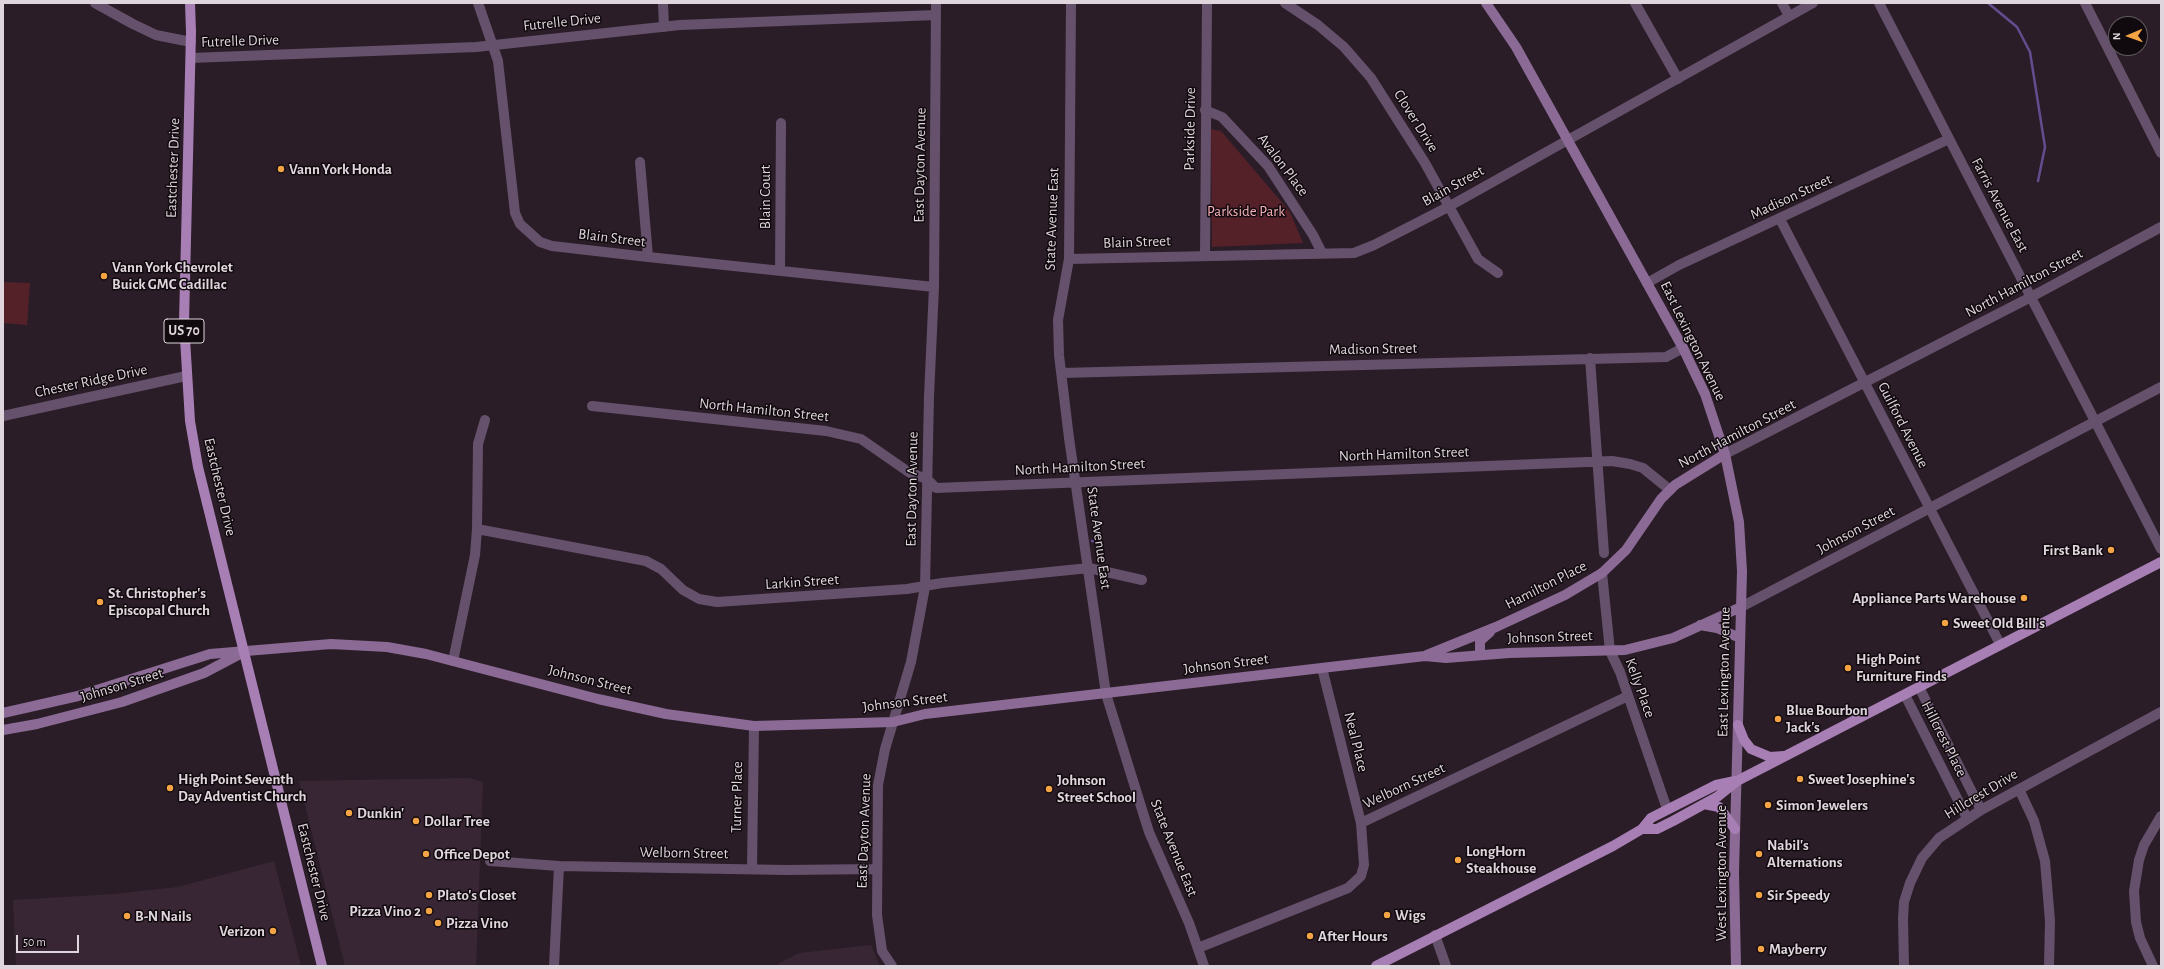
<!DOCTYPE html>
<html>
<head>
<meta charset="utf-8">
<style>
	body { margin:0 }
	#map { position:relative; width:2164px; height:969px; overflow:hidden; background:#2b1d28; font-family:"Alegreya Sans",sans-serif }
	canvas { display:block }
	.frame { position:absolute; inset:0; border:4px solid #dfd5dc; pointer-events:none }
	.north { position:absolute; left:2108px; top:16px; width:40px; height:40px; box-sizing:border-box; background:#100a0e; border:1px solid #635b60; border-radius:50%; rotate:268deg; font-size:11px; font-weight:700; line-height:16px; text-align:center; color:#dfd5dc }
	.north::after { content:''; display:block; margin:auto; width:14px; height:18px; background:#f4a444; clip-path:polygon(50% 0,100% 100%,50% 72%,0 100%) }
	.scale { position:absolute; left:16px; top:935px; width:63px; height:18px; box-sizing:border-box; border:2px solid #dfd5dc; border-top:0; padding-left:5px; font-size:12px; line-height:14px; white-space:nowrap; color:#dfd5dc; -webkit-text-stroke:3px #100a0e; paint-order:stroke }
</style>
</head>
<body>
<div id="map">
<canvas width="2164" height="969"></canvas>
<div class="frame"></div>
<div class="north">N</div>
<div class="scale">50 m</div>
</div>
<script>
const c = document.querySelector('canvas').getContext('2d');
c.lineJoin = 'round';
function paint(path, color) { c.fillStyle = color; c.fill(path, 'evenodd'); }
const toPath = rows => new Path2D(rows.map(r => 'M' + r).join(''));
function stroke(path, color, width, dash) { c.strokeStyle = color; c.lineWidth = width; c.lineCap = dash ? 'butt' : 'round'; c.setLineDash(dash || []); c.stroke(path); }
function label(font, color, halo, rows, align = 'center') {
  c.font = font + ' "Alegreya Sans",sans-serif'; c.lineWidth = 3; c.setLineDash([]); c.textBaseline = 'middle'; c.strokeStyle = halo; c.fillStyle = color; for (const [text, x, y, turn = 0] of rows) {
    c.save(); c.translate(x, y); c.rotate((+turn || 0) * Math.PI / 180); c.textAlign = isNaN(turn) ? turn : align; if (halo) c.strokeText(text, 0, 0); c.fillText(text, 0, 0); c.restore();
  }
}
paint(toPath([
	[469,778,483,782,476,966,345,966,299,781],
	[274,861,301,966,16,966,13,900,114,894,178,887],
	[871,945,880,966,774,966,799,953]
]), '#392634');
paint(toPath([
	[1211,129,1221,131,1290,212,1303,243,1212,247],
	[3,282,30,283,27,325,3,323]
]), '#542129');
stroke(toPath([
	[1988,3,2017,27,2030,52,2045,147,2038,181],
	[1092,541,1101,542]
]), '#654c8e', 2.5);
stroke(toPath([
	[95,3,133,24,156,35,191,42],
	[478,3,498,61,515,213,520,224,540,242,552,246,648,257,934,287],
	[663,3,664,27],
	[1071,3,1069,259,1058,320,1059,355,1069,438,1106,694,1149,832,1189,923,1204,966],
	[1285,3,1318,25,1344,47,1371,78,1425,163,1478,259,1498,273],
	[1635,3,1678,79],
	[1782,3,1789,16],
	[1879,3,2161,549],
	[2085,3,2161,153],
	[191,58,476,47,680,25,936,15],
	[1205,110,1222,117,1268,166,1313,235,1322,253],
	[640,162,648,257],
	[1780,219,2000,644],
	[1205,255,1207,3],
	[1069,259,1354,253,1374,245,1448,207,1813,3],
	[780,271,781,123],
	[1647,283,1679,265,1949,139],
	[1590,358,1604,553],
	[1062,373,1666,357,1683,348],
	[592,406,826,431,861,439,910,473,927,479,936,488,1612,461,1630,464,1643,468,1670,490],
	[3,416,186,376],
	[1725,454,2031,297,2161,227],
	[477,529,646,561,661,569,683,590,699,599,717,602,907,589,942,583,1089,568,1142,580],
	[1602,573,1610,651,1620,672,1667,809],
	[1741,607,2161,387],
	[453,661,475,555,477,529,478,444,485,420],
	[1919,687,1981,810],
	[1905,695,1967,818],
	[2019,789,2034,821,2045,861,2050,921,2049,966],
	[1361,823,1628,696],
	[490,861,559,866,786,870,877,869],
	[752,869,754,726],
	[1435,935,1446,966],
	[1198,948,1348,888,1361,876,1364,865,1361,823,1322,668],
	[554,966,559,866],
	[892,966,882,951,877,915,878,785,885,749,911,662,925,587,929,396,934,287,936,3],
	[1904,966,1903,919,1904,902,1910,883,1922,858,1939,838,1981,810,2161,712],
	[2153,966,2140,938,2136,922,2134,891,2139,860,2144,845,2161,816]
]), '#65516b', 10);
stroke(toPath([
	[1486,3,1516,47,1683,348,1705,394,1725,454,1739,522,1742,571,1734,872,1736,966],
	[1700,625,1717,628,1740,638],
	[1427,655,1496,627,1565,595,1602,573,1626,550,1661,499,1675,485,1725,454],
	[1480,655,1480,641,1490,632],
	[3,713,78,696,210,654,331,644,387,647,426,654,598,699,666,714,754,726,893,722,925,714,994,706,1425,656,1446,658,1509,653,1625,650,1673,638,1741,607],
	[3,730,37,724,122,702,204,673,240,654]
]), '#8b6b95', 10);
stroke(toPath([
	[190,3,191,32,184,322,190,421,198,467,322,966],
	[1738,725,1744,740,1751,749,1770,757,1784,756],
	[1704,804,1719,807,1735,829],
	[1642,829,1657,829,1673,821,1717,797,1737,781,2161,562],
	[1376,966,1613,846,1642,829,1651,818,1716,785,1735,781]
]), '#a87fb5', 10);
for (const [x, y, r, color] of [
	[281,169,4,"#f4a444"],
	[104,276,4,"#f4a444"],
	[2111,550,4,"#f4a444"],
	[2024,598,4,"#f4a444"],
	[100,602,4,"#f4a444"],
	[1945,623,4,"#f4a444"],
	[1848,668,4,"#f4a444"],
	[1778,719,4,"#f4a444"],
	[1800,779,4,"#f4a444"],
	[170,788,4,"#f4a444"],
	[1049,789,4,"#f4a444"],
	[1768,805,4,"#f4a444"],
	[349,813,4,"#f4a444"],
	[416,821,4,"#f4a444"],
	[426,854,4,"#f4a444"],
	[1759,854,4,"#f4a444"],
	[1458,860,4,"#f4a444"],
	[429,895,4,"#f4a444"],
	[1759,895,4,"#f4a444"],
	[429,911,4,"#f4a444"],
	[1387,915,4,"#f4a444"],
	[127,916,4,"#f4a444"],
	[438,923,4,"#f4a444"],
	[273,931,4,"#f4a444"],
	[1310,936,4,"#f4a444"],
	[1761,949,4,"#f4a444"]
]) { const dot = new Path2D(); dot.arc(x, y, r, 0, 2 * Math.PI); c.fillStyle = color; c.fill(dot); stroke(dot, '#100a0e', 1.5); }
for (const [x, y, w] of [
	[184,331,40]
]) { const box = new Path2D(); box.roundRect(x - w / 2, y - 12, w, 24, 3); c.fillStyle = '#100a0e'; c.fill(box); stroke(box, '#dfd5dc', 1); }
label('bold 14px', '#dfd5dc', null, [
	["US 70",184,331]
]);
label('15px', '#dfd5dc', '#100a0e', [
	["Futrelle Drive",562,22,-6],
	["Futrelle Drive",240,41,-2],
	["Clover Drive",1416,121,58],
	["Parkside Drive",1190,129,-89],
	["East Dayton Avenue",920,165,-89],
	["Avalon Place",1283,165,53],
	["Eastchester Drive",173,168,-88],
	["Blain Street",1453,186,-29],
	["Blain Court",765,197,-90],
	["Madison Street",1791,197,-25],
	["Farris Avenue East",2000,205,62],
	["State Avenue East",1052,219,-88],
	["Blain Street",612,238,7],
	["Blain Street",1137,242,-2],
	["North Hamilton Street",2024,283,-28],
	["East Lexington Avenue",1693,341,64],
	["Madison Street",1373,349,-1],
	["Chester Ridge Drive",91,381,-12],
	["North Hamilton Street",764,410,6],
	["Guilford Avenue",1903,425,63],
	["North Hamilton Street",1737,434,-28],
	["North Hamilton Street",1404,454,-2],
	["North Hamilton Street",1080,467,-3],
	["Eastchester Drive",220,487,77],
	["East Dayton Avenue",912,489,-89],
	["Johnson Street",1856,530,-28],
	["State Avenue East",1099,538,82],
	["Larkin Street",802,582,-4],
	["Hamilton Place",1546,585,-27],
	["Johnson Street",1550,637,-2],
	["Johnson Street",1226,664,-7],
	["East Lexington Avenue",1724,672,-89],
	["Johnson Street",590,680,14],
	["Johnson Street",122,685,-17],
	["Kelly Place",1640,688,70],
	["Johnson Street",905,702,-7],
	["Hillcrest Place",1944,739,63],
	["Neal Place",1356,742,76],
	["Welborn Street",1404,786,-25],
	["Hillcrest Drive",1981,794,-31],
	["Turner Place",737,797,-89],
	["East Dayton Avenue",864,831,-88],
	["State Avenue East",1174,848,68],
	["Welborn Street",684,853,1],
	["Eastchester Drive",314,872,76],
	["West Lexington Avenue",1721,873,-90]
]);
label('bold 15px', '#dfd5dc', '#100a0e', [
	["Vann York Honda",289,169],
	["Vann York Chevrolet",112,267],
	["Buick GMC Cadillac",112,284],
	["First Bank",2103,550,"right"],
	["St. Christopher's",108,593],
	["Episcopal Church",108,610],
	["Appliance Parts Warehouse",2016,598,"right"],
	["Sweet Old Bill's",1953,623],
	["High Point",1856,659],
	["Furniture Finds",1856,676],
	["Blue Bourbon",1786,710],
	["Jack's",1786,727],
	["High Point Seventh",178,779],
	["Day Adventist Church",178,796],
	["Sweet Josephine's",1808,779],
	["Johnson",1057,780],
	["Street School",1057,797],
	["Simon Jewelers",1776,805],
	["Dunkin'",357,813],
	["Dollar Tree",424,821],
	["Nabil's",1767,845],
	["Alternations",1767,862],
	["LongHorn",1466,851],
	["Steakhouse",1466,868],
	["Office Depot",434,854],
	["Plato's Closet",437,895],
	["Sir Speedy",1767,895],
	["Pizza Vino 2",421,911,"right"],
	["Wigs",1395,915],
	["B-N Nails",135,916],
	["Pizza Vino",446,923],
	["Verizon",265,931,"right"],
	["After Hours",1318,936],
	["Mayberry",1769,949]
], 'left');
label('15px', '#f5afb6', '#100a0e', [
	["Parkside Park",1246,211]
]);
</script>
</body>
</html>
